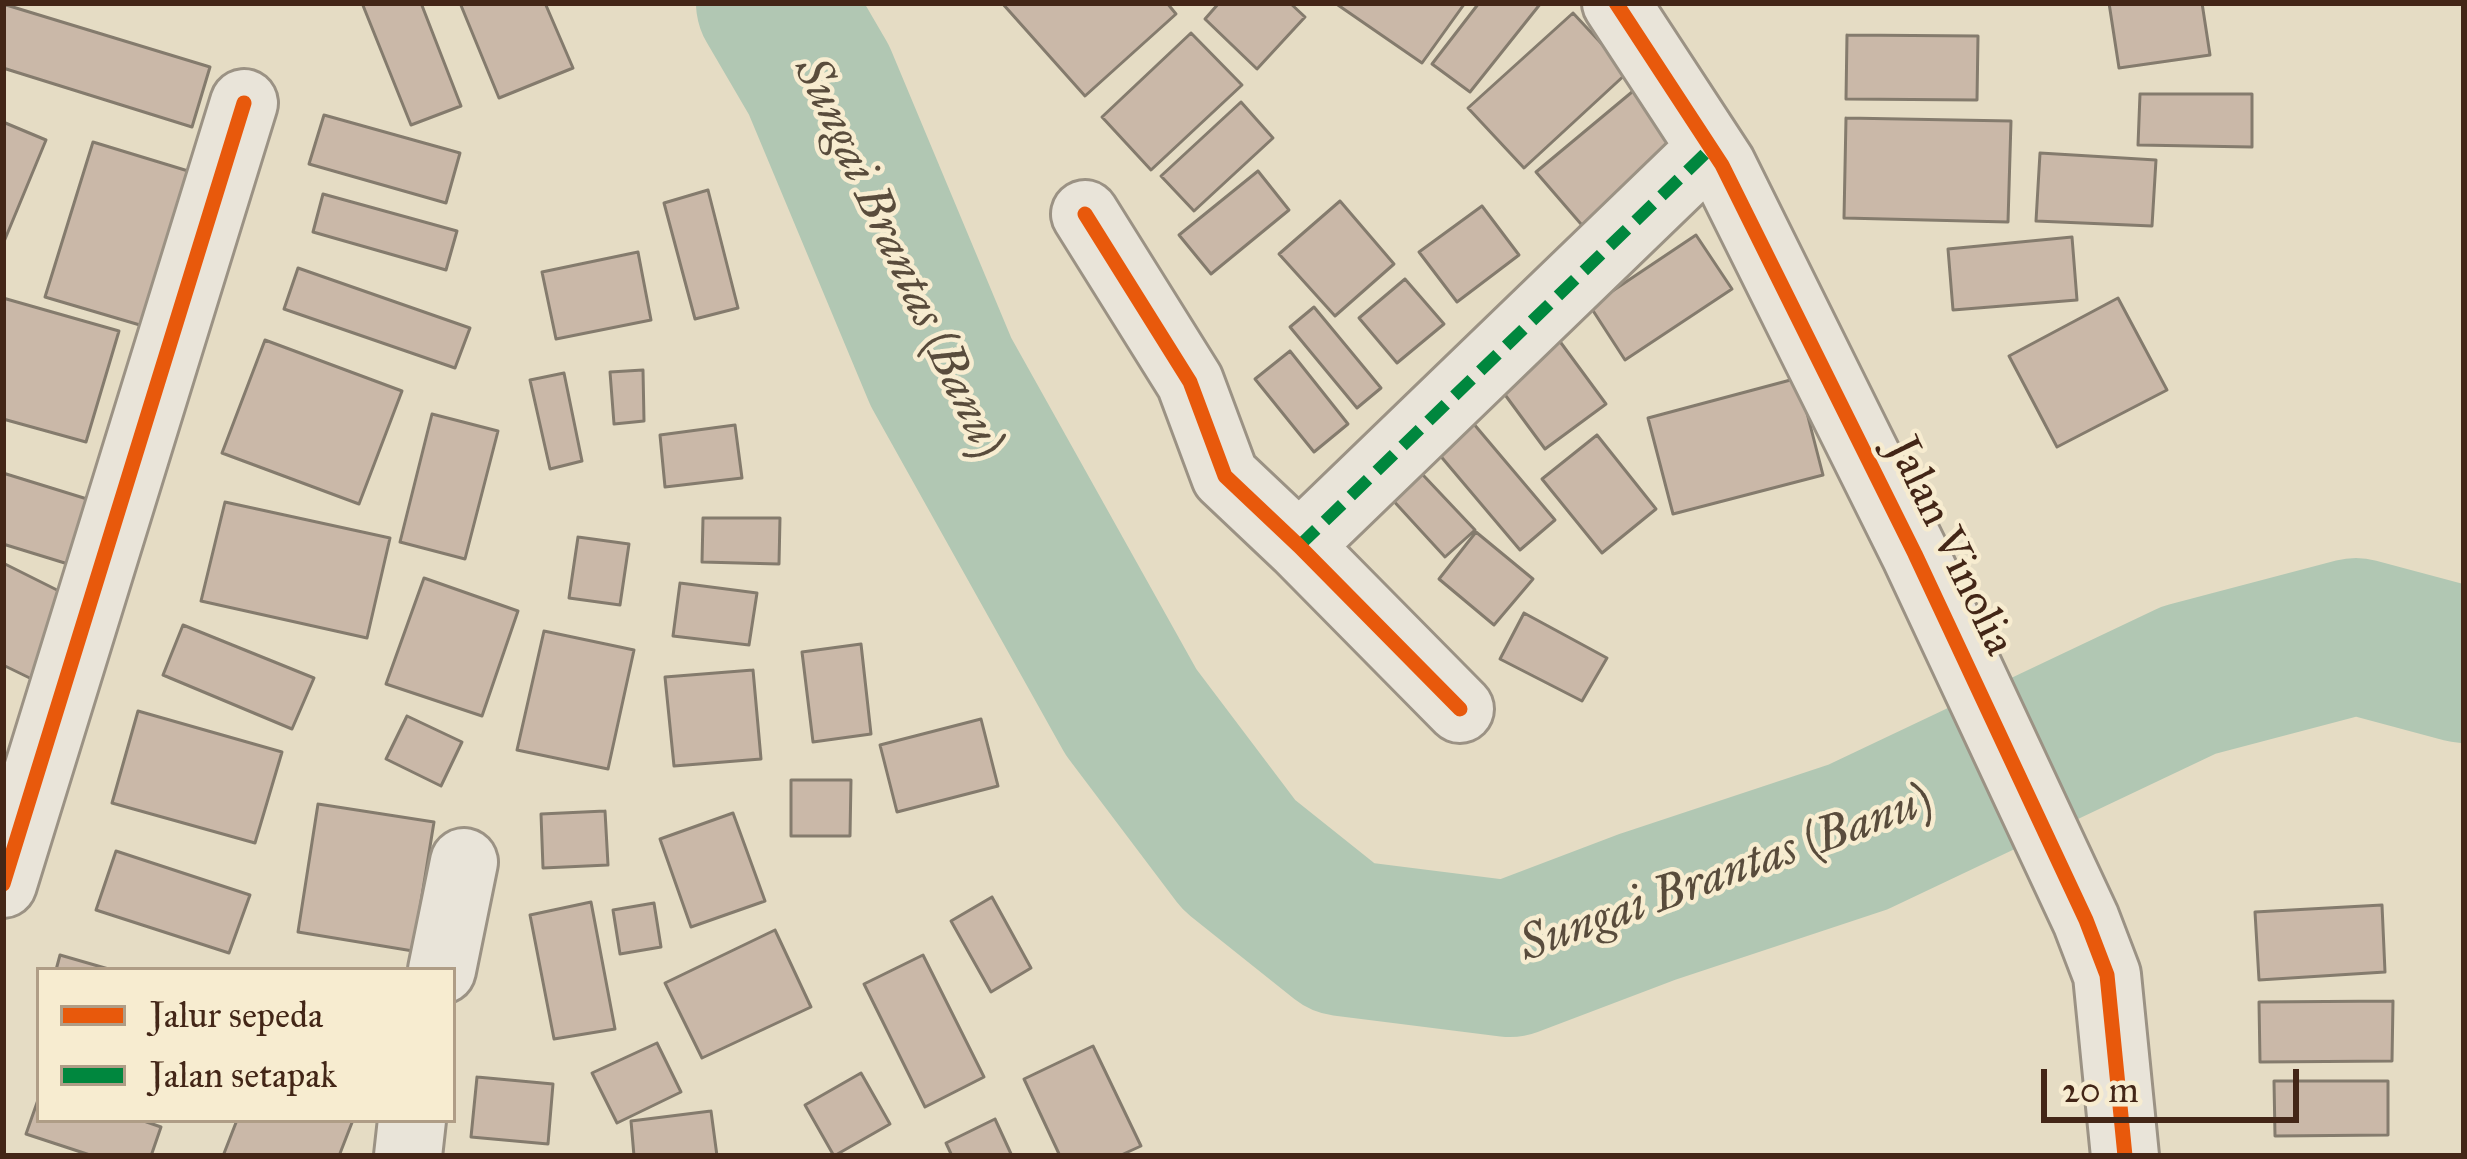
<!DOCTYPE html>
<html>
<head>
<meta charset="utf-8">
<style>
	body { margin:0 }
	#map { position:relative; width:2467px; height:1159px; overflow:hidden; background:#e5dcc4; font-family:"IM FELL Great Primer",serif }
	canvas { display:block }
	.frame { position:absolute; inset:0; border:6px solid #432617; pointer-events:none }
	.legend { position:absolute; left:36px; top:967px; width:420px; height:156px; box-sizing:border-box; background:#f7ecd0; border:3px solid #af9d86; margin:0; padding:15px 21px; list-style:none; font-size:36px; color:#432617 }
	.legend li { display:flex; align-items:center; gap:24px; height:60px }
	.legend b { width:60px; border:3px solid #af9d86 }
	.scale { position:absolute; left:2041px; top:1069px; width:258px; height:54px; box-sizing:border-box; border:6px solid #432617; border-top:0; padding-left:15px; font-size:36px; line-height:42px; white-space:nowrap; color:#432617; -webkit-text-stroke:9px #f7ecd0; paint-order:stroke }
</style>
</head>
<body>
<div id="map">
<canvas width="2467" height="1159"></canvas>
<div class="frame"></div>
<ul class="legend">
<li><b style="height:15px;background:#e8590c"></b>Jalur sepeda</li>
<li><b style="height:15px;background:#00873e"></b>Jalan setapak</li>
</ul>
<div class="scale">20 m</div>
</div>
<script>
const c = document.querySelector('canvas').getContext('2d');
c.lineJoin = 'round';
const toPath = rows => new Path2D(rows.map(r => 'M' + r).join(''));
function stroke(path, color, width, dash) { c.strokeStyle = color; c.lineWidth = width; c.lineCap = dash ? 'butt' : 'round'; c.setLineDash(dash || []); c.stroke(path); }
function paint(path, color) { c.fillStyle = color; c.fill(path, 'evenodd'); }
function label(font, color, halo, rows, align = 'center') {
  c.font = font + ' "IM FELL Great Primer",serif'; c.lineWidth = 9; c.setLineDash([]); c.textBaseline = 'middle'; c.strokeStyle = halo; c.fillStyle = color; for (const [text, x, y, turn = 0] of rows) {
    c.save(); c.translate(x, y); c.rotate((+turn || 0) * Math.PI / 180); c.textAlign = isNaN(turn) ? turn : align; if (halo) c.strokeText(text, 0, 0); c.fillText(text, 0, 0); c.restore();
  }
}
stroke(toPath([
	[774,3,819,80,941,372,1131,712,1239,855,1343,938,1510,959,1647,907,1858,837,2189,680,2356,636,2464,665]
]), '#b1c7b3', 156);
const building = toPath([
	[362,3,421,3,461,106,411,125,362,3],
	[460,3,545,3,573,68,499,98,460,3],
	[1002,3,1167,3,1176,14,1085,96,1002,3],
	[1219,3,1290,3,1305,17,1257,69,1205,19,1219,3],
	[1335,3,1465,3,1422,63,1335,3],
	[1479,3,1541,3,1470,92,1432,64,1479,3],
	[2109,3,2202,3,2210,55,2119,68,2109,3],
	[3,4,210,67,192,127,3,68,3,4],
	[1573,13,1628,72,1524,168,1468,108,1573,13],
	[1191,33,1242,85,1151,170,1102,117,1191,33],
	[1847,35,1978,36,1977,100,1846,99,1847,35],
	[1650,77,1700,135,1587,231,1536,172,1650,77],
	[2140,94,2252,94,2252,147,2138,145,2140,94],
	[1241,102,1273,138,1194,211,1161,176,1241,102],
	[324,115,460,153,446,203,309,164,324,115],
	[1846,118,2011,121,2008,222,1844,218,1846,118],
	[3,122,46,140,3,244,3,122],
	[93,142,198,174,150,328,45,297,93,142],
	[2040,153,2156,160,2152,226,2036,221,2040,153],
	[1258,171,1289,210,1211,274,1179,235,1258,171],
	[708,190,738,308,695,319,664,203,708,190],
	[323,194,457,231,446,270,313,232,323,194],
	[1340,201,1394,264,1335,316,1279,254,1340,201],
	[1482,206,1519,255,1457,302,1419,252,1482,206],
	[1696,235,1732,289,1625,360,1590,306,1696,235],
	[2072,237,2077,300,1953,310,1948,249,2072,237],
	[638,252,651,320,556,339,542,272,638,252],
	[298,268,470,328,455,368,284,309,298,268],
	[1405,279,1444,324,1397,363,1359,318,1405,279],
	[3,298,119,331,86,442,3,419,3,298],
	[2118,298,2167,390,2057,447,2009,356,2118,298],
	[1314,307,1381,388,1357,408,1290,327,1314,307],
	[1550,328,1606,404,1545,449,1489,373,1550,328],
	[265,340,402,391,359,504,222,453,265,340],
	[1290,351,1348,424,1314,452,1255,379,1290,351],
	[643,370,644,421,614,424,610,372,643,370],
	[564,373,582,461,550,469,530,380,564,373],
	[1798,378,1823,475,1673,514,1648,418,1798,378],
	[1462,410,1555,520,1520,550,1427,440,1462,410],
	[432,414,498,431,465,559,400,542,432,414],
	[735,425,742,478,665,487,660,435,735,425],
	[1597,435,1656,509,1602,553,1542,479,1597,435],
	[1406,457,1475,530,1445,557,1378,484,1406,457],
	[3,473,100,503,81,568,3,544,3,473],
	[225,502,390,538,367,638,201,601,225,502],
	[703,518,780,518,779,564,702,562,703,518],
	[1476,532,1533,579,1494,625,1439,579,1476,532],
	[578,537,629,544,620,605,569,598,578,537],
	[3,563,81,602,40,683,3,665,3,563],
	[424,578,518,611,482,716,386,684,424,578],
	[680,583,757,593,749,645,673,636,680,583],
	[1524,613,1607,658,1582,701,1500,659,1524,613],
	[183,625,314,678,292,729,163,675,183,625],
	[544,631,634,650,608,769,517,750,544,631],
	[861,644,871,734,813,742,802,652,861,644],
	[753,670,761,759,674,766,665,677,753,670],
	[138,711,282,752,255,843,112,803,138,711],
	[407,716,462,742,441,786,386,759,407,716],
	[981,719,998,786,897,812,880,745,981,719],
	[791,780,851,780,850,836,791,836,791,780],
	[318,804,434,822,413,951,298,932,318,804],
	[605,811,608,865,543,868,541,814,605,811],
	[733,813,765,901,691,927,660,839,733,813],
	[116,851,250,895,229,953,96,910,116,851],
	[992,897,1031,968,991,992,951,921,992,897],
	[591,902,615,1029,554,1039,530,915,591,902],
	[654,903,661,947,620,954,613,910,654,903],
	[2382,905,2385,972,2259,980,2255,912,2382,905],
	[775,930,811,1007,702,1058,665,983,775,930],
	[60,955,112,970,56,970,60,955],
	[923,955,984,1077,925,1107,864,984,923,955],
	[2393,1001,2392,1061,2260,1062,2259,1002,2393,1001],
	[657,1043,681,1092,617,1123,592,1073,657,1043],
	[1093,1046,1141,1146,1119,1156,1060,1156,1024,1079,1093,1046],
	[861,1073,890,1124,834,1156,805,1105,861,1073],
	[477,1077,553,1084,548,1144,471,1137,477,1077],
	[2274,1081,2388,1081,2388,1135,2275,1136,2274,1081],
	[39,1097,39,1120,141,1120,161,1127,151,1156,93,1156,26,1134,39,1097],
	[711,1111,717,1156,634,1156,631,1121,711,1111],
	[995,1119,1012,1156,952,1156,946,1143,995,1119],
	[237,1120,353,1120,339,1156,223,1156,237,1120]
]);
paint(building, '#cab8a8');
stroke(building, '#847b6d', 3);
const minor = toPath([
	[1616,3,1722,165,1915,554,2086,920,2107,975,2125,1156],
	[1085,214,1190,382,1225,476,1299,546,1460,709],
	[1299,546,1710,149],
	[3,884,244,103],
	[442,970,464,862],
	[408,1156,412,1120]
]);
stroke(minor, '#9b9284', 72);
stroke(minor, '#e9e4d9', 66);
stroke(toPath([
	[1299,546,1710,149]
]), '#00873e', 12, [24, 12]);
stroke(toPath([
	[1616,3,1722,165,1915,554,2086,920,2107,975,2125,1156],
	[1085,214,1190,382,1225,476,1299,546,1460,709],
	[3,884,244,103]
]), '#e8590c', 15);
label('45px', '#432617', '#f7ecd0', [
	["Jalan Vinolia",1949,547,64]
]);
label('italic 48px', '#594c3c', '#f7ecd0', [
	["Sungai Brantas (Banu)",897,258,65],
	["Sungai Brantas (Banu)",1726,875,-20]
]);
</script>
</body>
</html>
